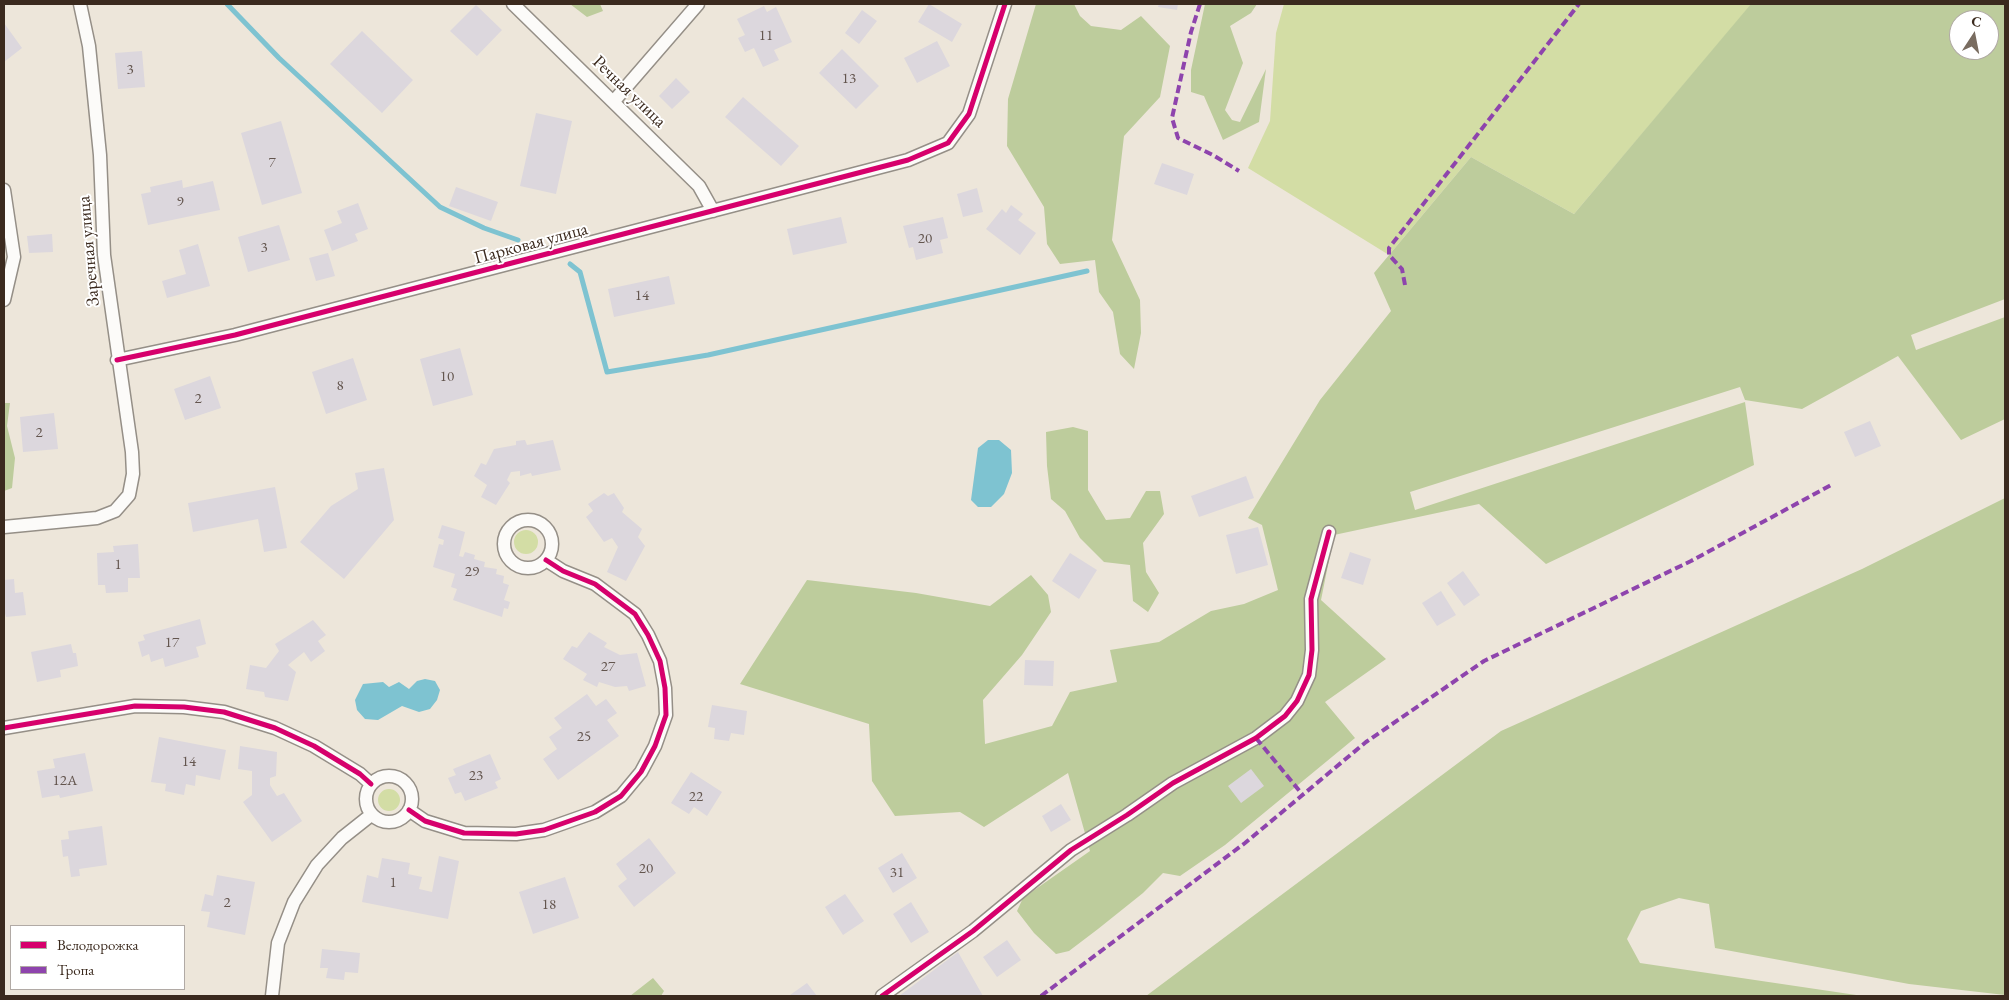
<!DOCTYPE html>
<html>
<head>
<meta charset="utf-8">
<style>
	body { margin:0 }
	#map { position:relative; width:2009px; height:1000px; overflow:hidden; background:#ede6da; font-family:"EB Garamond",serif }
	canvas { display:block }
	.frame { position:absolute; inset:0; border:5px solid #3b2a1e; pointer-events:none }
	.legend { position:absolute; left:10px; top:925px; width:175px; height:65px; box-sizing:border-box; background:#fff; border:1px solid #b1aaa5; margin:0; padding:6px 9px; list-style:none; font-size:15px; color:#3b2a1e }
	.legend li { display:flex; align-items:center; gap:10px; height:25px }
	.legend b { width:25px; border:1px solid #b1aaa5 }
	.north { position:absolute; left:1949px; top:10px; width:50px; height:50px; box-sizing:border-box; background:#fff; border:1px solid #b1aaa5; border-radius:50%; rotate:11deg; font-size:14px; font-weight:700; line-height:20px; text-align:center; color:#3b2a1e }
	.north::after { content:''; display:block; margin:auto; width:18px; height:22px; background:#796c60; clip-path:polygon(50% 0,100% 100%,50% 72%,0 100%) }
</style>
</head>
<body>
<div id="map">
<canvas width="2009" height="1000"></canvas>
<div class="frame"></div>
<ul class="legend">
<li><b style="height:6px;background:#d6006c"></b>Велодорожка</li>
<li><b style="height:6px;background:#8e44ad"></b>Тропа</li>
</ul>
<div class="north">С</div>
</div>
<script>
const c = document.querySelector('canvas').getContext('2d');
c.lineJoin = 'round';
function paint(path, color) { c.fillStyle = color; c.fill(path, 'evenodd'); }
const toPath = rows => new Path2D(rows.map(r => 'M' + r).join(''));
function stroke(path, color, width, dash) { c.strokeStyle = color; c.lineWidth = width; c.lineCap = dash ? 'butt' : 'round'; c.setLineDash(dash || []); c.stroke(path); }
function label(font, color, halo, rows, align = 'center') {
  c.font = font + ' "EB Garamond",serif'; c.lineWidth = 4; c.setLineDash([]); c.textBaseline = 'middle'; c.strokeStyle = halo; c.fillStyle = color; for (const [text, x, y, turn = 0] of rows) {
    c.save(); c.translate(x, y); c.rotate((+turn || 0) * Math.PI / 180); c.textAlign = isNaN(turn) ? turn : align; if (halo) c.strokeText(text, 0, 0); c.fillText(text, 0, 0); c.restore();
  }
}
paint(toPath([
	[1284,4,1752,4,1574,214,1471,157,1389,255,1248,168,1270,121,1276,33],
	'514 542a12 12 0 1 1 24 0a12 12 0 1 1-24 0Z',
	'378 800a11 11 0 1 1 22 0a11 11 0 1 1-22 0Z'
]), '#d3dda5');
paint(toPath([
	[570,4,600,4,603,11,587,17],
	[1036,4,1074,4,1080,16,1091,26,1121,30,1141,16,1170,46,1160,97,1124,136,1112,240,1140,300,1141,333,1134,369,1120,354,1113,312,1099,292,1095,260,1060,264,1047,244,1044,207,1007,146,1008,99],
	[1205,4,1257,4,1251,13,1230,26,1243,63,1225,110,1232,120,1240,122,1266,69,1259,122,1223,140,1204,96,1191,92,1191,70],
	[1751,4,2005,4,2005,299,1911,335,1916,350,2005,317,2005,419,1961,440,1898,356,1802,409,1745,400,1740,387,1410,492,1415,510,1745,402,1754,465,1546,564,1479,504,1334,535,1321,600,1386,659,1325,702,1355,738,1225,845,1180,876,1163,873,1143,893,1098,929,1069,951,1056,954,1034,933,1017,911,1023,898,1090,851,1068,773,984,827,960,812,895,816,872,781,869,724,740,684,807,580,916,593,990,606,1031,575,1048,595,1051,612,1022,655,983,700,985,744,1052,726,1070,692,1117,682,1110,650,1159,642,1211,611,1244,604,1278,590,1262,525,1248,518,1320,400,1391,311,1374,273,1471,157,1574,214],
	[1959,20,1989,20,1989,50,1959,50],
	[4,403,10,403,7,426,15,458,12,488,4,491],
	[1073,427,1088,431,1088,490,1106,520,1130,518,1146,491,1160,491,1164,514,1143,543,1146,572,1159,593,1148,612,1133,601,1130,565,1104,562,1080,538,1065,511,1051,499,1047,466,1046,432],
	[2005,498,2005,995,1909,984,1715,948,1709,904,1679,898,1641,911,1627,939,1640,963,1863,996,1146,996,1501,731,1862,569],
	[653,978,664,991,661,996,630,996]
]), '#bdcc9c');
paint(toPath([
	[988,440,999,440,1011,450,1012,473,1004,494,991,507,978,507,971,500,978,448],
	[425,679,435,681,440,690,437,700,430,709,419,712,402,706,378,720,365,719,357,710,355,700,363,684,383,682,389,687,399,682,409,689,417,681]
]), '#7ec3d1');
stroke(toPath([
	[227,4,279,58,440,207,484,228,518,240],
	[570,264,580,272,607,372,708,355,1087,271]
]), '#7ec3d1', 5);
paint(toPath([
	[929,4,962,24,952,42,918,22],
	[1159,4,1178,4,1177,10,1158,7],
	[476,5,502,30,477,56,450,31],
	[764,6,767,12,776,7,792,42,774,50,779,60,763,67,754,48,745,52,738,38,745,35,737,19],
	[862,10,877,21,859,44,845,33],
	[4,23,22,48,4,62],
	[362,31,413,80,382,113,330,64],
	[937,41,950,66,917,83,904,58],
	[842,49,879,86,856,109,819,73],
	[142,51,145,87,118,89,115,53],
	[676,78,690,92,672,109,659,96],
	[743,97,799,146,781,166,725,117],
	[536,113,572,121,556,194,520,186],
	[281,121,302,193,262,205,241,133],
	[1162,163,1194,174,1187,195,1154,184],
	[182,180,183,188,213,181,220,210,148,225,141,194,151,192,150,187],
	[456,187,498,202,491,221,449,206],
	[977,188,983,212,963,217,957,194],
	[358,203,368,229,355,234,358,241,332,251,324,230,342,223,337,211],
	[1011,205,1023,214,1018,220,1036,233,1020,255,986,229,1002,209,1006,213],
	[841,217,847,243,793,255,787,229],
	[943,217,948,238,940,240,943,253,916,260,913,247,909,248,903,226],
	[279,225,290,260,248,272,238,237],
	[52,234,53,252,29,253,27,236],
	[198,244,210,286,167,298,162,281,186,274,179,250],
	[328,253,335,276,316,281,309,258],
	[669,276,675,304,614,317,608,289],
	[460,348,473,395,433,406,420,359],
	[353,358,367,400,326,414,312,372],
	[210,376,221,408,185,420,174,389],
	[54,413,58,449,23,452,20,417],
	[1870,421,1881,446,1855,457,1844,432],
	[525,440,527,445,553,440,561,470,532,476,531,473,520,476,520,471,511,472,507,480,510,483,496,505,481,497,487,485,474,476,481,463,486,465,494,449,516,445,516,441],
	[384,468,394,520,344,579,300,542,331,506,358,489,355,473],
	[1246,476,1254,498,1199,517,1191,496],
	[275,487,287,548,264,552,258,519,193,532,188,503],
	[604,493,608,496,614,493,624,508,622,512,642,529,638,537,645,546,626,581,607,572,618,547,612,538,604,542,586,517,593,511,588,504],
	[442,525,465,532,459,556,463,557,465,552,475,555,474,559,485,562,484,567,497,569,496,574,504,576,503,583,509,585,504,600,510,602,508,609,504,608,502,617,453,600,457,589,451,587,455,574,433,567,439,544,443,545,444,540,438,538],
	[1258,527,1268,565,1236,574,1226,535],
	[138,544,140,578,128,578,128,592,106,593,105,585,98,585,97,553,114,552,113,546],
	[1350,552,1371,559,1363,585,1341,578],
	[1070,553,1097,570,1079,599,1052,581],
	[1463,571,1480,595,1464,606,1447,583],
	[14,579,15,593,23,592,26,615,6,617,4,610,4,580],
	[1441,591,1456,615,1437,626,1422,603],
	[200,619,206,644,196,647,199,657,165,667,163,658,151,662,149,654,142,657,138,642,145,640,143,635],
	[313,620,326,635,318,641,325,651,311,662,304,652,288,665,296,672,288,701,265,697,264,692,246,689,250,665,266,668,279,651,275,644],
	[589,632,607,643,604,647,620,655,637,653,646,686,629,691,627,686,615,687,599,682,597,687,583,680,587,674,563,659,572,646,577,648],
	[71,644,73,653,76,653,78,666,60,670,61,677,37,682,31,652],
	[1025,660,1054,661,1053,686,1024,685],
	[587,694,596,706,606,699,617,713,607,720,619,736,558,780,543,759,557,749,549,737,562,728,554,718],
	[712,705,747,711,744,735,731,733,729,741,714,739,715,728,708,727],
	[159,737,226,750,220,780,196,775,195,786,186,784,184,795,165,791,166,784,151,782],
	[240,746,277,752,276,776,270,778,270,785,277,796,284,793,302,821,272,842,243,802,252,795,252,771,238,769],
	[85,753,93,791,60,798,59,795,42,798,37,771,55,768,53,759],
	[490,754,501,779,495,782,498,788,465,801,461,792,455,794,448,778,456,775,453,769],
	[1251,769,1264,786,1241,803,1228,786],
	[691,772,722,792,707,816,694,807,689,814,671,803],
	[1061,804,1071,820,1051,832,1042,816],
	[102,826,107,865,79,869,80,876,71,877,68,856,63,857,61,840,69,839,68,831],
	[649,838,676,873,634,907,618,886,627,879,616,864],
	[902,853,917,878,893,893,878,868],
	[439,856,459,861,448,919,362,902,367,875,378,878,382,858,410,863,408,874,422,877,419,889,432,892],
	[217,875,255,882,245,935,207,927,210,912,201,911,205,894,213,896],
	[565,877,579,918,533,934,519,892],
	[845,894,864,921,843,935,825,907],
	[911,902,929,932,911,943,893,914],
	[1007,940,1021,960,997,977,983,957],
	[322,949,360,953,358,973,345,972,344,980,326,978,328,968,320,968],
	[958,952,983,996,899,996],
	[807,983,817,996,790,996,790,995]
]), '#dcd7dd');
const street = toPath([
	[513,4,699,186,713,211],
	[614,101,698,4],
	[4,190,14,257,4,300],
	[117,360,235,335,908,160,948,143,969,114,1005,4],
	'504 544a24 24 0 1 1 48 0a24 24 0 1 1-48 0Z',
	[4,527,97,518,115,511,129,495,133,474,132,452,104,255,100,155,89,46,80,4],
	[4,728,135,706,184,707,224,712,275,728,314,746,360,774,371,784],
	'366 799a23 23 0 1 1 46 0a23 23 0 1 1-46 0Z',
	[409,810,425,821,464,833,516,834,544,830,595,812,621,796,641,772,655,746,666,715,665,688,660,661,648,635,635,614,595,584,563,571,546,560],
	[272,996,278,943,294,902,317,865,342,838,371,815],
	[882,996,973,931,1071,850,1127,815,1173,783,1256,738,1285,716,1297,701,1309,675,1312,650,1311,599,1329,532]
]);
stroke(street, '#958f87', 15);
stroke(street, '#fcfbf9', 12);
stroke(toPath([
	[1200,4,1191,32,1172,118,1178,138,1213,155,1239,171],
	[1405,285,1402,269,1389,255,1389,248,1579,4],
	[1256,738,1302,794],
	[1041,996,1245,843,1366,742,1484,661,1691,561,1831,485]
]), '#8e44ad', 4, [8, 4]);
stroke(toPath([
	[117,360,235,335,908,160,948,143,969,114,1005,4],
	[4,728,135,706,184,707,224,712,275,728,314,746,360,774,371,784],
	[409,810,425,821,464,833,516,834,544,830,595,812,621,796,641,772,655,746,666,715,665,688,660,661,648,635,635,614,595,584,563,571,546,560],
	[882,996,973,931,1071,850,1127,815,1173,783,1256,738,1285,716,1297,701,1309,675,1312,650,1311,599,1329,532]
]), '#d6006c', 5);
label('15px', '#63554e', null, [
	["11",766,36],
	["3",130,70],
	["13",849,79],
	["7",272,163],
	["9",180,202],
	["20",925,239],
	["3",264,248],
	["14",642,296],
	["10",447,377],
	["8",340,386],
	["2",198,399],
	["2",39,433],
	["1",118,565],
	["29",472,572],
	["17",172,643],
	["27",608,667],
	["25",584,737],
	["14",189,762],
	["23",476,776],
	["12А",65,781],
	["22",696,797],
	["20",646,869],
	["31",897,873],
	["1",393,883],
	["2",227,903],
	["18",549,905]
]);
label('18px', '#3b2a1e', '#fff', [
	["Речная улица",629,92,44],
	["Парковая улица",531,244,-15],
	["Заречная улица",89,251,-95]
]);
</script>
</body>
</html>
